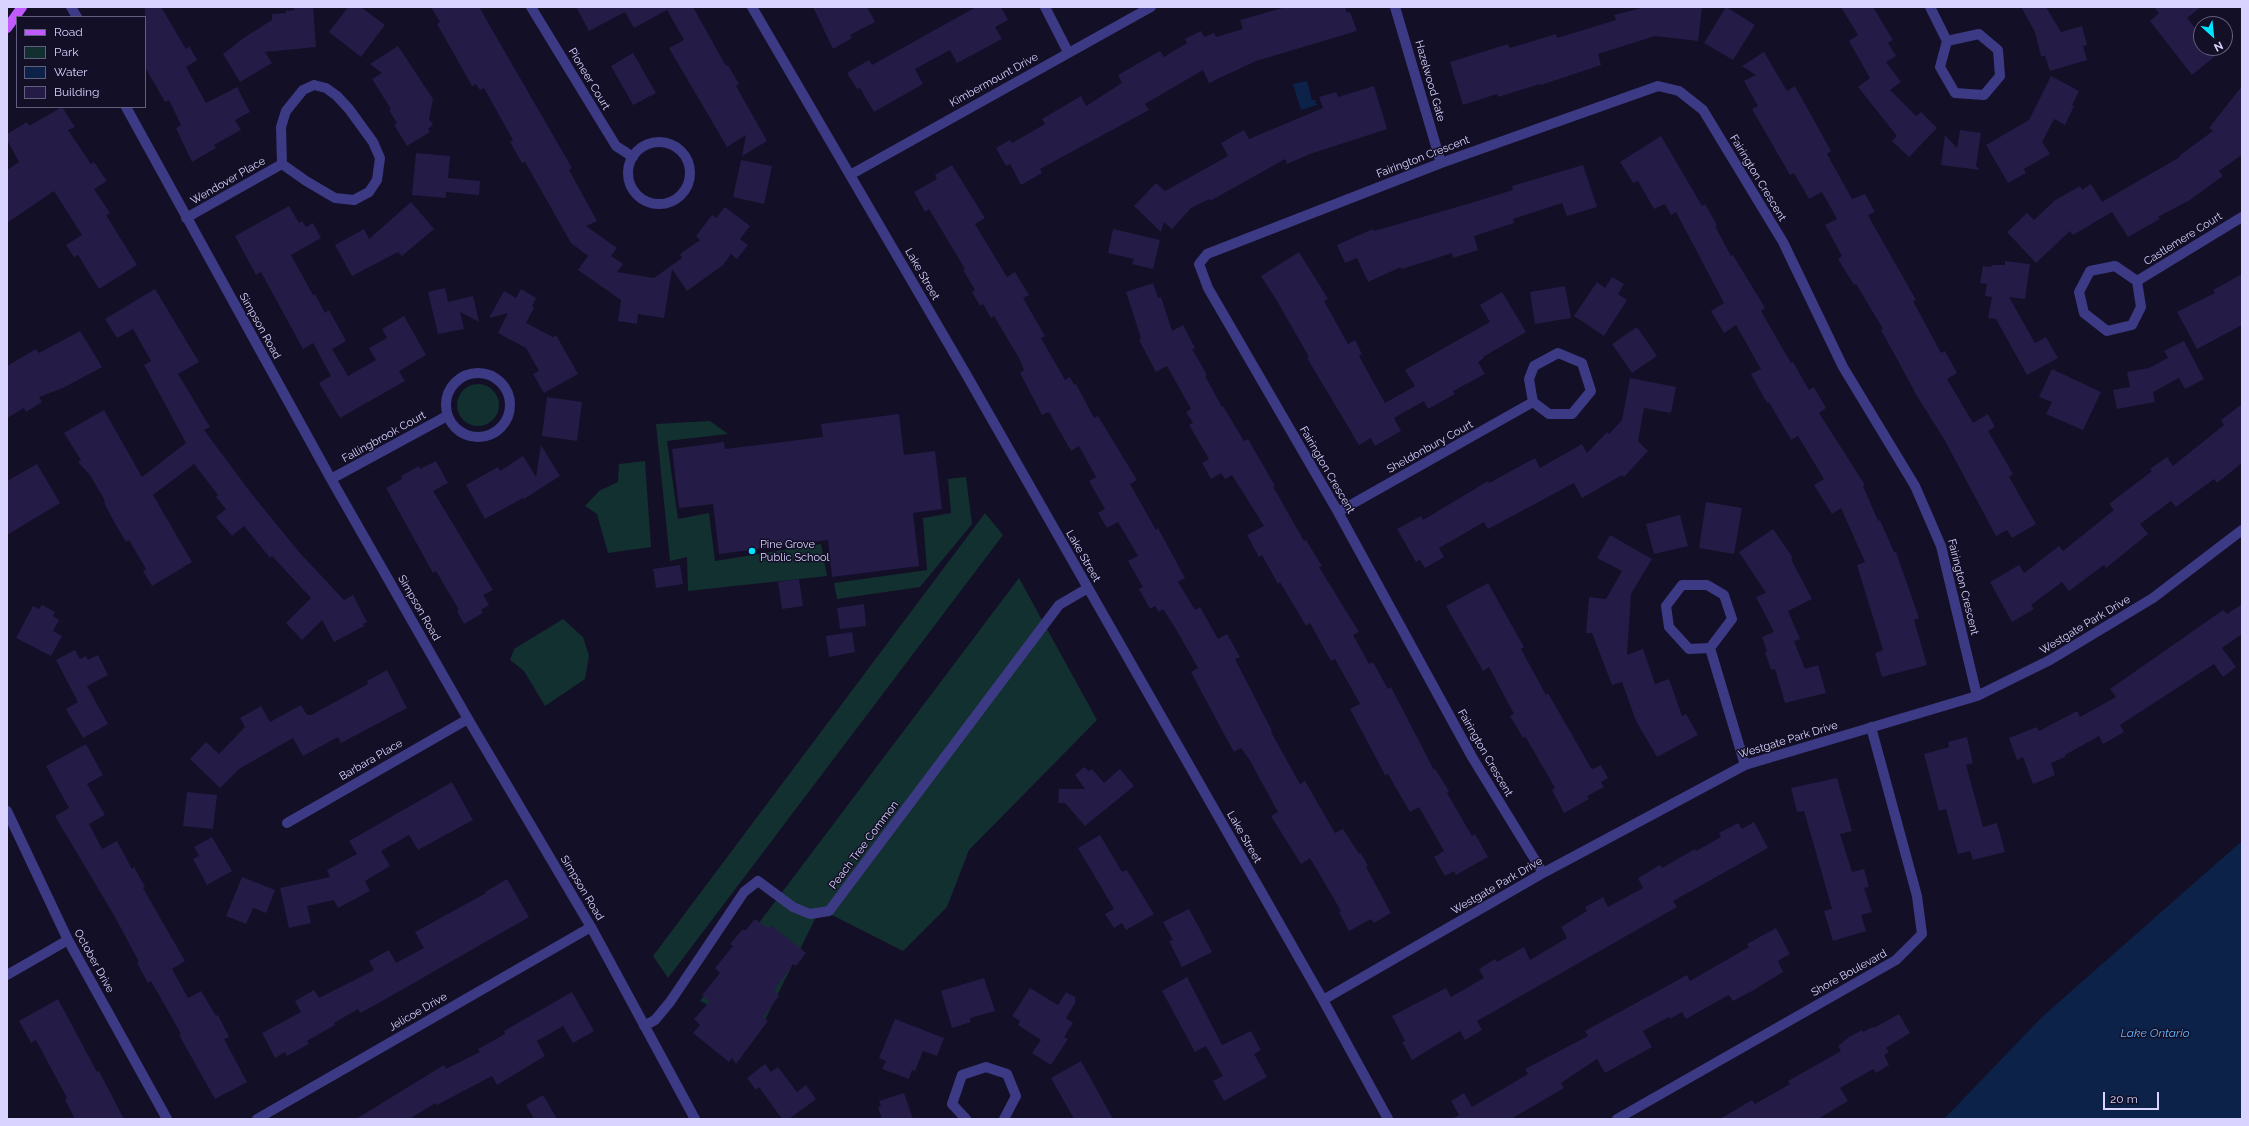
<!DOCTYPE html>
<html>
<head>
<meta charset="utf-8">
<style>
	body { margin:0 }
	#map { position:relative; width:2249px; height:1126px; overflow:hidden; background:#130f26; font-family:Raleway,sans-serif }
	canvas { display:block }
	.frame { position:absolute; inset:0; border:8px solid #d9d4ff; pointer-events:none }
	.legend { position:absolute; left:16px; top:16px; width:130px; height:92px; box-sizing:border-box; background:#130f26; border:1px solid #625e7d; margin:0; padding:5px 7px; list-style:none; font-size:12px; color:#d9d4ff }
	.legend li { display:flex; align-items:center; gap:8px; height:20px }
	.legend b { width:20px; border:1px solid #625e7d }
	.north { position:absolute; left:2193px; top:16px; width:40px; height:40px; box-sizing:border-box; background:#130f26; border:1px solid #625e7d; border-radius:50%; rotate:153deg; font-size:11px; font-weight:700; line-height:16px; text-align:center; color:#d9d4ff }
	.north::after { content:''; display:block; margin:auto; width:14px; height:18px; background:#00e5ff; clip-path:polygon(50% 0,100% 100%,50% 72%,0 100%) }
	.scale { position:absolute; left:2103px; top:1092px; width:56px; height:18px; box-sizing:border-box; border:2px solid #d9d4ff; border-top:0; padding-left:5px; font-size:12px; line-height:14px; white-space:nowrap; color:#d9d4ff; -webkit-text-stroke:3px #130f26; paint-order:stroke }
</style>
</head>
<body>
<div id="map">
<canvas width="2249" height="1126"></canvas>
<div class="frame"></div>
<ul class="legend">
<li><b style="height:5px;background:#c25bff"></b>Road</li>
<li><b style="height:11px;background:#12302f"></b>Park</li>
<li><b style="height:11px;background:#0c2248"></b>Water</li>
<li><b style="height:11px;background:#241b47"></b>Building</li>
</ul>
<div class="north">N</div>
<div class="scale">20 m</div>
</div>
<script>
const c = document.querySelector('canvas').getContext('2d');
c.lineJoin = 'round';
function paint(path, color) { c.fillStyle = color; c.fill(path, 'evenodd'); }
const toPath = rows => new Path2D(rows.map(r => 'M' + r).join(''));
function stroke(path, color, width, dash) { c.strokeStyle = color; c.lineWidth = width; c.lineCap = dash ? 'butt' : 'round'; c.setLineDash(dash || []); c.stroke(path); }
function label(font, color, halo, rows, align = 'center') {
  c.font = font + ' Raleway,sans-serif'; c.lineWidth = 3; c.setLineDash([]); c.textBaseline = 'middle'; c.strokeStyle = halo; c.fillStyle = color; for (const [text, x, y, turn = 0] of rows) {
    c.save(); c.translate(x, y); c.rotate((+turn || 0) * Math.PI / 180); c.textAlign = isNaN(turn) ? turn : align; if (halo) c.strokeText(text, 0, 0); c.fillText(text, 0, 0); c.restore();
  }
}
paint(toPath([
	'457 405a21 21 0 1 1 42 0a21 21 0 1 1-42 0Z',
	[710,421,728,434,667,441,678,519,709,513,715,561,821,544,827,576,688,591,687,557,670,561,656,424],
	[645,461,651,547,608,553,597,514,585,506,599,491,618,482,619,464],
	[966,477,972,524,920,587,837,599,834,583,927,570,923,518,951,513,948,479],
	[985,513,1003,535,668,978,653,956],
	[1019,578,1097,720,969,850,947,907,903,951,820,909,760,1030,700,1001],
	[563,619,583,637,589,656,585,679,545,706,524,671,510,660,514,649]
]), '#12302f');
paint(toPath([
	[1307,81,1312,100,1315,100,1317,105,1301,110,1293,84],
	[2242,841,2242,1119,1944,1119,2043,1016]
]), '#0c2248');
paint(toPath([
	[145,7,161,7,186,49,189,46,197,60,186,67,206,103,237,87,250,112,235,120,241,130,214,145,216,148,192,162,176,128,181,125,169,100,165,102,145,67],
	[294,7,313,7,316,47,265,52,272,63,240,82,223,54,242,39,272,20,272,14,286,13,286,11,294,10],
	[348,7,361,7,385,25,361,57,329,32],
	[431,7,479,7,572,168,569,170,597,221,586,226,617,248,611,256,623,264,617,272,654,278,682,258,680,254,700,240,696,236,712,215,716,218,725,207,750,226,740,239,748,245,737,259,731,254,723,265,687,291,672,269,664,318,638,314,637,324,618,321,621,300,578,270,588,256,571,243,525,162,522,163,510,142,513,140,484,88,480,90,476,84,472,86,437,24,440,22],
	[576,7,693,7,726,66,728,65,739,84,736,86,767,141,742,156,746,135,727,147,669,48,684,40,667,10,634,28,625,12,589,31],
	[813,7,867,7,875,22,850,35,852,38,833,49],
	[976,7,1001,7,1008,20,995,27,1002,39,957,63,950,50,915,69,923,84,874,112,860,88,857,89,847,73,869,60,872,65],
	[1286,7,1345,7,1347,13,1350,12,1357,31,1256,61,1209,83,1203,70,1145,104,1149,110,1040,169,1042,173,1021,185,1010,164,1006,166,996,148,1010,140,1012,143,1045,124,1042,119,1081,96,1086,106,1122,83,1118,75,1160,51,1164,57,1187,43,1185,39,1201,31,1204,37,1214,33,1216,37,1243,29,1240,20],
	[1646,7,1702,7,1698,41,1655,36,1598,54,1601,65,1541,85,1540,84,1498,97,1497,94,1463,105,1450,62,1508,44,1510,48,1556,34,1557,38,1616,20,1614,15],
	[1726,7,1755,25,1733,60,1704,43],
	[1841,7,1873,7,1893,40,1888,43,1896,56,1886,62,1901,82,1890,90,1916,116,1921,112,1937,128,1909,157,1892,141,1897,136,1858,87,1870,78,1849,41,1858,35],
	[2021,7,2046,7,2061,32,2082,26,2087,45,2083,46,2087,60,2050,71,2045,56,2041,56,2035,32],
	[2154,7,2201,7,2187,18,2201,35,2201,48,2225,48,2192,75,2150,21,2159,13],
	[398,46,433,99,429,119,433,125,428,129,430,132,407,146,394,125,397,123,389,110,391,109,372,79,382,73,370,64],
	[1764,52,1787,91,1795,86,1831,151,1827,154,1852,199,1865,194,1875,212,1868,215,1874,226,1916,300,1913,301,1941,353,1945,351,1957,373,1947,379,1973,423,1988,414,1995,427,1988,431,2013,474,2009,477,2036,524,2012,538,2007,530,1996,536,1944,439,1917,396,1891,348,1881,330,1883,329,1856,284,1854,285,1838,259,1842,256,1825,225,1837,219,1822,192,1809,199,1794,173,1790,175,1752,109,1758,106,1744,81,1756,75,1742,66],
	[633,53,656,93,633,105,611,66],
	[2051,76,2079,91,2072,105,2074,106,2065,125,2054,119,2042,142,2050,154,2024,169,2026,173,2008,183,1986,145,2029,120],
	[1374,86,1387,129,1310,154,1287,164,1285,159,1210,201,1209,199,1191,208,1172,229,1164,222,1161,232,1134,206,1156,183,1165,191,1228,156,1221,143,1244,130,1249,139,1323,108,1319,97,1336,92,1338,97],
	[2242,86,2242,155,2219,171,2223,176,2190,200,2158,217,2160,219,2128,237,2112,212,2073,235,2070,231,2036,263,2007,232,2027,213,2034,220,2054,201,2080,186,2082,190,2091,184,2102,202,2180,157,2179,156,2213,131,2209,128],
	[62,107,75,127,68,130,91,164,94,162,107,181,94,189,110,213,106,215,137,265,99,289,78,255,74,257,66,245,82,235,54,191,7,223,7,170,19,162,7,140,7,134,27,122,29,126],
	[1960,130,1981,133,1976,166,1980,170,1941,165,1945,135,1957,148],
	[1661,136,1702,206,1705,204,1717,225,1715,226,1731,256,1733,255,1765,308,1761,311,1791,363,1793,362,1809,390,1814,387,1826,408,1819,413,1865,485,1863,486,1878,521,1880,520,1894,552,1896,552,1919,618,1914,620,1927,665,1882,677,1875,653,1883,650,1857,565,1865,562,1841,508,1832,514,1814,485,1824,479,1798,436,1791,440,1769,402,1767,403,1751,374,1761,369,1736,325,1724,333,1711,311,1724,303,1676,212,1671,215,1665,204,1654,209,1638,181,1633,183,1620,162],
	[416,153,450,156,448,178,480,181,479,195,446,192,446,198,412,195],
	[741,160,772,166,764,204,733,197],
	[952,165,985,218,975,224,1007,277,1015,272,1029,295,1023,298,1045,336,1041,338,1065,380,1070,377,1074,385,1076,384,1094,418,1098,416,1137,480,1130,484,1156,530,1158,528,1185,578,1178,582,1195,610,1200,607,1218,639,1227,634,1240,657,1235,659,1272,731,1271,732,1300,784,1305,781,1335,833,1343,829,1359,854,1361,853,1368,866,1366,867,1391,913,1374,923,1371,919,1349,931,1339,912,1341,911,1310,858,1301,864,1271,816,1278,812,1249,759,1241,748,1234,752,1225,736,1191,672,1198,668,1174,626,1163,609,1159,612,1155,606,1150,609,1139,589,1143,587,1128,561,1138,556,1118,522,1107,528,1098,513,1105,509,1089,481,1096,477,1079,446,1071,451,1049,412,1042,415,1020,373,1024,370,1020,360,994,316,991,318,983,304,980,306,972,292,975,290,963,270,965,269,929,209,925,212,914,192,937,179,935,175],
	[1583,165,1597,207,1567,216,1562,203,1513,219,1514,223,1474,236,1478,250,1453,258,1452,253,1402,269,1401,267,1368,282,1357,258,1345,263,1337,245,1373,229,1374,231,1464,205,1513,190,1512,186],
	[411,202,434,229,402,256,398,252,352,276,335,245,364,229,369,239],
	[289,206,299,223,302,221,306,227,313,223,321,238,291,255,313,295,315,294,325,313,329,310,346,341,332,349,348,376,376,360,369,348,387,338,382,329,404,316,426,355,399,371,405,381,340,418,319,383,331,376,313,343,303,349,261,272,256,275,235,236],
	[1113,229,1160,240,1153,269,1132,264,1134,259,1108,253],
	[1299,252,1328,299,1324,301,1348,344,1355,340,1362,354,1359,356,1385,403,1415,386,1405,370,1490,322,1480,305,1502,292,1526,332,1483,357,1484,358,1478,362,1485,374,1453,391,1455,394,1428,409,1424,401,1394,418,1401,431,1375,446,1371,438,1359,445,1307,358,1309,357,1277,301,1261,276],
	[2005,261,2030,264,2025,299,2009,297,2035,343,2046,337,2058,358,2027,375,1996,319,1988,318,1992,297,1985,296,1987,284,1980,283,1983,266,1991,267,1992,265,2005,265],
	[2242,274,2242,325,2197,349,2177,312,2215,293,2213,290],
	[1612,277,1624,284,1618,294,1627,300,1604,336,1574,316,1597,282,1605,288],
	[1153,283,1158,298,1161,297,1172,331,1183,325,1195,348,1192,349,1207,375,1205,376,1222,407,1223,406,1244,441,1248,439,1275,486,1273,487,1279,497,1304,541,1306,540,1322,566,1319,567,1359,632,1353,635,1369,664,1373,662,1388,689,1391,687,1434,770,1435,769,1449,791,1447,793,1472,836,1475,834,1488,857,1456,875,1454,871,1445,876,1434,857,1444,851,1419,807,1410,812,1388,774,1385,775,1350,709,1360,704,1335,659,1331,661,1310,623,1306,626,1280,582,1278,584,1262,555,1259,557,1247,535,1264,526,1232,475,1225,479,1221,473,1211,479,1202,463,1209,459,1189,425,1193,423,1186,412,1191,409,1167,366,1156,372,1139,340,1141,338,1126,292],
	[1565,286,1571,318,1535,324,1530,292],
	[445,288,448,302,473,296,479,322,460,312,464,329,438,334,428,292],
	[155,289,199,362,178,374,210,427,204,430,251,493,299,552,344,600,353,595,367,622,363,624,364,626,334,642,322,620,302,640,286,623,311,598,272,556,270,558,244,526,232,536,216,517,226,509,216,497,218,495,194,464,153,495,192,562,152,586,143,571,146,569,129,540,126,542,117,527,105,505,104,499,90,475,78,462,81,460,64,433,104,410,142,477,186,443,144,365,151,361,133,329,117,338,105,319],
	[521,289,536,298,532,306,534,308,526,323,553,337,556,335,578,374,544,393,533,374,539,371,526,348,498,333,508,313,489,318,504,291,516,298],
	[1637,327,1657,356,1632,373,1612,344],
	[80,331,102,367,63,388,39,397,42,402,26,412,24,408,7,418,7,366,36,349,39,353],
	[2184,341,2204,379,2185,389,2179,378,2153,392,2155,402,2117,409,2113,390,2130,387,2127,372,2149,368,2168,358,2164,351],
	[2052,369,2101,392,2083,430,2046,414,2052,402,2039,397],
	[1630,378,1676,387,1671,413,1644,408,1638,441,1648,451,1624,477,1622,475,1582,498,1574,483,1488,529,1484,522,1439,548,1444,557,1425,568,1420,560,1416,562,1397,529,1421,516,1423,520,1488,481,1489,483,1535,458,1540,468,1582,444,1587,453,1607,432,1609,434,1622,420],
	[547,397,582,402,577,441,542,436],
	[2242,404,2242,463,2217,483,2214,479,2176,507,2171,501,2140,524,2148,534,2106,568,2104,565,2069,591,2062,582,2031,605,2034,609,2012,622,1990,582,2019,565,2024,573,2059,546,2063,551,2114,510,2109,504,2152,471,2150,469,2167,457,2173,466,2224,425,2221,420],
	[899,414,904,455,935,451,942,509,913,513,919,566,832,577,828,540,719,554,713,504,679,508,672,449,724,442,725,449,823,437,821,424],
	[541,445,560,476,524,499,523,498,485,519,466,485,498,467,500,471,523,456,536,477],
	[436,461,448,483,433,491,493,590,483,595,489,605,481,610,483,613,464,624,457,611,459,610,436,571,433,573,386,488,402,479,401,476,419,466,420,469],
	[37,464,60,503,7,535,7,481],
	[1706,502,1742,508,1734,554,1699,548],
	[1680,515,1688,546,1654,554,1646,524],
	[1773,529,1793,558,1791,559,1812,599,1788,611,1800,639,1794,641,1805,669,1818,665,1826,693,1785,703,1775,669,1771,670,1765,652,1767,651,1762,637,1774,632,1756,597,1766,593,1739,552],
	[1610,535,1652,559,1631,594,1627,655,1643,649,1655,684,1669,679,1682,716,1686,714,1698,735,1657,757,1636,721,1622,682,1612,685,1592,633,1586,633,1589,597,1606,599,1622,571,1597,558],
	[680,565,683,584,656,588,653,569],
	[799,579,803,606,782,609,778,582],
	[1488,583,1524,647,1521,649,1546,695,1548,693,1591,768,1593,769,1601,765,1608,778,1601,782,1604,787,1587,796,1589,799,1564,813,1552,790,1555,788,1525,736,1523,738,1510,716,1514,714,1489,667,1483,671,1446,606],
	[864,604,866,626,840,629,837,608],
	[2242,604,2242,634,2222,648,2236,667,2223,677,2214,664,2120,725,2124,732,2103,744,2099,736,2065,755,2065,757,2051,763,2055,775,2033,784,2023,757,2017,760,2009,738,2037,727,2039,731,2077,711,2080,717,2116,697,2110,689,2223,610,2227,614],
	[42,605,55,612,53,616,59,620,53,631,62,636,51,656,16,638,33,606,39,609],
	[852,632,855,652,829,657,826,636],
	[75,650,80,659,86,656,88,660,98,655,108,675,87,686,108,724,83,738,66,709,78,702,56,660],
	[387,670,407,708,341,743,338,737,303,756,293,738,239,769,220,788,190,759,206,742,219,754,245,727,240,718,261,706,270,722,301,705,307,715,311,715,368,684,367,681],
	[1967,737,1973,763,1966,765,1983,827,1997,823,2005,852,1973,860,1970,851,1958,854,1946,809,1939,811,1924,754,1949,747,1948,742],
	[86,744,103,775,87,784,105,815,89,824,102,849,117,841,132,869,134,867,145,887,143,888,185,961,172,969,188,998,201,991,216,1016,218,1015,229,1037,224,1039,247,1082,215,1099,179,1035,181,1034,167,1009,151,981,148,983,137,963,139,962,115,917,55,816,69,808,46,766],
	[1084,767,1089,771,1092,769,1104,783,1120,769,1134,786,1085,826,1065,803,1058,803,1059,789,1085,789,1075,775],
	[1837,778,1852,831,1840,834,1852,872,1864,869,1869,887,1864,888,1872,912,1861,915,1866,931,1833,941,1824,911,1832,909,1817,856,1804,811,1797,812,1791,788],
	[452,782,473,820,418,850,409,835,381,851,390,866,365,881,370,891,338,908,334,900,307,906,311,923,289,928,280,888,330,877,327,870,357,854,349,841],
	[187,792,217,795,213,829,183,826],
	[1754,822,1768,848,1673,901,1677,907,1477,1021,1482,1030,1465,1040,1460,1031,1412,1060,1402,1042,1405,1041,1392,1016,1446,988,1451,997,1484,978,1479,969,1495,959,1497,962,1524,947,1530,960,1567,938,1561,927,1587,911,1585,907,1603,897,1608,907,1643,888,1638,878,1660,865,1662,868,1695,849,1696,851,1721,837,1719,833,1738,823,1742,829],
	[1100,835,1122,872,1127,870,1154,914,1126,930,1122,923,1114,928,1105,914,1114,909,1078,848],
	[212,837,232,871,207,885,193,859,199,856,194,847],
	[242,877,275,890,266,913,253,908,246,924,226,916],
	[507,879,529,917,377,1004,360,1013,358,1009,334,1023,335,1025,307,1041,309,1044,287,1056,285,1052,275,1058,262,1033,301,1012,295,1001,314,990,319,998,374,970,369,961,389,950,396,963,424,948,415,932,486,893,485,892],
	[1189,909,1212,952,1182,967,1169,941,1173,940,1163,922],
	[755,919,768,928,771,925,806,953,796,966,793,964,774,990,779,996,763,1017,768,1021,736,1064,732,1058,729,1062,693,1033,700,1025,694,1019,710,1001,702,995,720,973,715,968,733,946,730,944,742,930,746,930],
	[1776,928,1790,954,1778,961,1783,972,1752,991,1733,1001,1729,995,1686,1019,1682,1012,1670,1019,1669,1017,1643,1031,1652,1047,1605,1073,1597,1059,1561,1083,1564,1088,1511,1119,1452,1119,1459,1115,1451,1101,1464,1093,1472,1107,1528,1074,1525,1069,1588,1036,1585,1031,1687,975,1690,981,1749,947,1747,944],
	[1187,977,1222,1045,1251,1031,1261,1050,1254,1054,1267,1077,1224,1101,1213,1081,1223,1076,1206,1046,1195,1052,1162,991],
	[984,978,995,1011,970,1018,971,1022,952,1028,941,991],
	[1030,988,1058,1005,1066,992,1075,997,1075,1003,1066,1018,1073,1023,1064,1037,1068,1039,1051,1065,1032,1053,1041,1040,1018,1025,1020,1021,1012,1016],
	[572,992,594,1031,573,1043,563,1026,537,1041,545,1056,497,1085,492,1076,437,1105,436,1103,409,1119,356,1119,444,1065,446,1069,480,1052,478,1049,505,1034,504,1031],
	[58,999,97,1072,99,1071,124,1119,75,1119,65,1100,67,1098,36,1040,31,1043,19,1021],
	[1899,1014,1910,1033,1886,1048,1889,1052,1884,1055,1889,1065,1876,1073,1873,1069,1840,1088,1848,1101,1818,1119,1720,1119,1752,1100,1755,1104,1790,1084,1788,1081,1841,1051,1838,1046,1849,1037,1862,1030,1863,1032,1873,1027,1874,1028],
	[895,1019,944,1038,937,1056,923,1051,915,1071,912,1070,909,1079,882,1069,886,1061,879,1058],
	[1081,1061,1113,1119,1074,1119,1051,1078],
	[765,1064,771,1072,778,1067,797,1092,806,1085,816,1099,789,1119,782,1119,759,1087,756,1090,747,1078],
	[904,1093,913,1119,882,1119,878,1107,881,1106,879,1101],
	[543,1095,557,1119,534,1119,526,1105]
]), '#241b47');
stroke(toPath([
	[71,7,77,17],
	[531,7,616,146,633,157],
	[752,7,966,374,1323,1000,1388,1119],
	[1045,7,1068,52],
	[1395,7,1441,163],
	[1930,7,1947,41,1940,67,1955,93,1984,95,2000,76,1998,50,1979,34,1947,41],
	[314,85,326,88,337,96,349,109,373,142,380,158,377,180,369,192,354,200,335,198,306,181,282,164,281,127,286,111,303,90,314,85],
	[126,107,331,479,468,719,591,927,695,1119],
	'628 173a31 31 0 1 1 62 0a31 31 0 1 1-62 0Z',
	[850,175,1151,7],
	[186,218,282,164],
	[2115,266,2137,281,2141,307,2132,325,2107,331,2084,313,2079,292,2090,271,2115,266],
	[2137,281,2242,217],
	'446 405a32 32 0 1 1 64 0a32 32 0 1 1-64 0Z',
	[331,479,447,416],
	[1338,512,1533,402,1549,414,1572,414,1591,391,1582,363,1558,353,1534,366,1529,379,1533,402],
	[1710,648,1689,649,1669,627,1666,606,1682,585,1707,585,1724,595,1732,619,1710,648,1745,765],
	[7,811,68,940,167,1119],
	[287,823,468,719],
	[1543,873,1472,757,1338,512,1208,288,1199,264,1207,254,1441,163,1658,86,1679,91,1703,110,1783,242,1843,367,1915,486,1941,546,1977,696],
	[7,975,68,940],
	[1323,1000,1543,873,1745,765,1977,696,2050,660,2153,598,2242,530],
	[644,1026,655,1020,670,1002,744,892,758,881,793,907,810,914,829,911,1059,605,1088,588],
	[257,1119,591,927],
	[966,1119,952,1104,962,1075,986,1067,1007,1074,1016,1096,1004,1119],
	[1617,1119,1896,960,1922,934,1917,896,1871,727]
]), '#3d3a85', 10);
stroke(toPath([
	[7,28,22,7]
]), '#c25bff', 10);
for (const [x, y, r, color] of [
	[752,551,4,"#00e5ff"]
]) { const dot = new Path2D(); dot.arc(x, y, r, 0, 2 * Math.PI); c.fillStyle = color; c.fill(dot); stroke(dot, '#130f26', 1.5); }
label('11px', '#d9d4ff', '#130f26', [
	["Pioneer Court",589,79,59],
	["Kimbermount Drive",994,80,-29],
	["Hazelwood Gate",1430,81,74],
	["Fairington Crescent",1423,157,-21],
	["Fairington Crescent",1758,178,59],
	["Wendover Place",228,181,-30],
	["Castlemere Court",2183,239,-32],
	["Lake Street",922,274,60],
	["Simpson Road",260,326,61],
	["Fallingbrook Court",384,437,-29],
	["Sheldonbury Court",1430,447,-29],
	["Fairington Crescent",1327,470,60],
	["Lake Street",1083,556,60],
	["Fairington Crescent",1963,587,76],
	["Simpson Road",419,608,60],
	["Westgate Park Drive",2085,625,-31],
	["Westgate Park Drive",1788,740,-17],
	["Fairington Crescent",1485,753,60],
	["Barbara Place",371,760,-30],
	["Lake Street",1244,837,60],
	["Peach Tree Common",864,845,-53],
	["Westgate Park Drive",1497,886,-30],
	["Simpson Road",582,888,59],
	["October Drive",94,961,61],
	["Shore Boulevard",1849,973,-29],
	["Jelicoe Drive",418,1012,-30]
]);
label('11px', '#d9d4ff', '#130f26', [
	["Pine Grove",760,545],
	["Public School",760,558]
], 'left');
label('italic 12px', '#62b6ff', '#130f26', [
	["Lake Ontario",2155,1033]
]);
</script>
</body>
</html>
